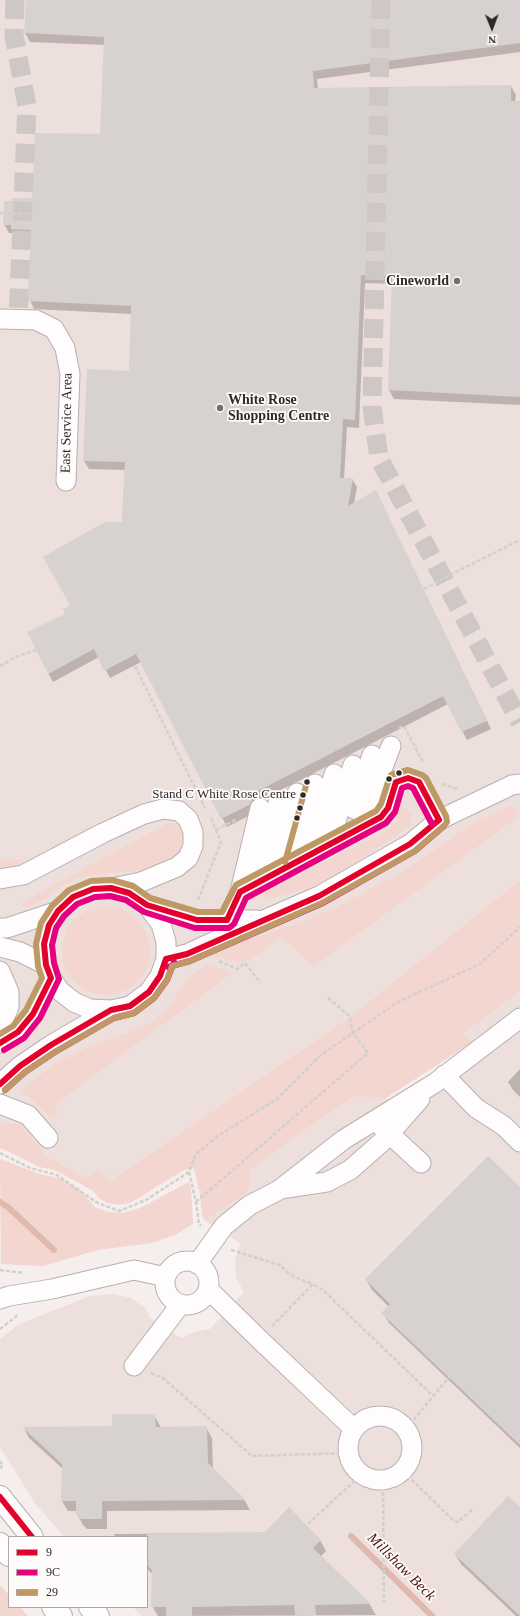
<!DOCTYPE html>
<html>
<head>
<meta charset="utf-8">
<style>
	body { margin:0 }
	#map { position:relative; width:520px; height:1616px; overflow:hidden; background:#f5eeec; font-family:Georgia,serif }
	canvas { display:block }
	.legend { position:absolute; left:8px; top:1536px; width:140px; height:72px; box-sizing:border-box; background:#fefcfb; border:1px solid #aca8a7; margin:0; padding:5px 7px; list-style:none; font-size:12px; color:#302b2a }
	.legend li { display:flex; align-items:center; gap:8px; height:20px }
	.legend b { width:20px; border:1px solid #aca8a7 }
	.north { position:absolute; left:472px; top:8px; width:40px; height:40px; -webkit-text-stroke:3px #fefcfb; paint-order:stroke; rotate:179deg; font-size:11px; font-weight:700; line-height:16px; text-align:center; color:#302b2a }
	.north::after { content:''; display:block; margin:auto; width:14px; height:18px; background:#302b2a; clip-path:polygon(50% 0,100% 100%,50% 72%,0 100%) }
</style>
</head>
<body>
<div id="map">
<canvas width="520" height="1616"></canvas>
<ul class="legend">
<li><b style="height:5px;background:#e4002b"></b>9</li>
<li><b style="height:5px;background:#e5007d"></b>9C</li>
<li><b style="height:5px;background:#be9966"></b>29</li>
</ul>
<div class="north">N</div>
</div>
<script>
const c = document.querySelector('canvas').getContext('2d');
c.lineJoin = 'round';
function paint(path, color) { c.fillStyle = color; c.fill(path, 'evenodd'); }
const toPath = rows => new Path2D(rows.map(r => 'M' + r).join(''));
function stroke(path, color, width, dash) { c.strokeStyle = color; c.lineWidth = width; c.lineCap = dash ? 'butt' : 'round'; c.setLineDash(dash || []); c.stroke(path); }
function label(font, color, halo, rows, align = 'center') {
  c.font = font + ' Georgia,serif'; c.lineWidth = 3.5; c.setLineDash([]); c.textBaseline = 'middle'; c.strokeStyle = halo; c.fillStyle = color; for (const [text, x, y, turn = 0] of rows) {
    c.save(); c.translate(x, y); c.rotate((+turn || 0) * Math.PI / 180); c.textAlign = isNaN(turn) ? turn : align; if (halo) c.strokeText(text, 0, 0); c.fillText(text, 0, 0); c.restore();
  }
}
paint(toPath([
	[0,0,520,0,520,880,350,1017,109,1182,86,1178,46,1156,20,1124,0,1123],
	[520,992,520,1616,142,1616,133,1607,147,1607,147,1537,65,1537,36,1505,0,1447,0,1339,19,1324,90,1296,113,1294,131,1298,146,1309,150,1318,181,1338,194,1332,210,1329,244,1292,236,1278,235,1261,240,1243,205,1221,248,1192,251,1170,296,1136,353,1097,386,1098,395,1107,476,1051,464,1033]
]), '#eddfdb');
paint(toPath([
	[513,805,519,816,314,966,282,937,245,963,214,956,214,952,225,947,291,926,331,910,368,891,401,873,475,822],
	[402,807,405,808,411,813,411,825,393,838,337,874,310,888,267,899,264,893,388,830,397,821,397,814],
	[168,823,181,827,184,834,183,843,181,850,171,858,158,864,136,871,109,873,77,878,60,888,44,899,24,909,22,902],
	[88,828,91,834,20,870,0,869,0,859,28,860],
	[520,880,520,992,464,1033,471,1043,386,1098,353,1097,296,1136,251,1170,248,1192,205,1221,202,1215,200,1195,194,1168,184,1170,130,1203,119,1205,107,1203,100,1199,93,1191,55,1170,39,1167,18,1156,0,1148,0,1123,20,1124,46,1156,86,1178,99,1169,109,1182,350,1017],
	'62 951a44 44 0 1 1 88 0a44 44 0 1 1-88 0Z',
	[209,964,232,973,54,1105,58,1113,51,1119,30,1097,20,1091,56,1063,89,1047,146,1026,167,1009,180,990,193,974],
	[0,1159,40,1174,60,1178,79,1189,95,1207,108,1212,123,1213,140,1208,189,1182,191,1188,193,1224,177,1234,152,1243,98,1250,43,1266,1,1264],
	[0,1585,9,1595,9,1607,20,1607,28,1616,0,1616]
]), '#f3d6cf');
paint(toPath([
	[27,0,520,0,520,52,317,79,318,89,511,86,516,95,515,102,520,102,520,405,394,399,389,390,393,284,365,283,359,428,347,427,344,479,352,479,357,487,354,504,380,500,491,729,467,740,448,704,254,804,254,813,227,827,141,662,110,678,99,657,53,682,48,673,67,614,122,523,125,470,89,469,84,461,130,372,132,314,34,309,30,300,32,238,17,238,14,233,9,233,4,224,33,199,101,135,105,45,30,42,25,33],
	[520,1069,520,1097,513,1090,508,1082],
	[520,1188,520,1448,389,1323,383,1313,389,1307,372,1290,366,1279],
	[154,1415,161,1428,206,1427,212,1438,213,1470,245,1501,250,1510,107,1511,107,1529,87,1529,83,1525,77,1514,77,1511,68,1511,62,1501,63,1469,29,1438,24,1428,113,1427],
	[520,1508,520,1616,516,1616,461,1564,455,1554],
	[265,1533,320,1540,326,1551,321,1556,370,1605,376,1615,158,1616,152,1606,153,1574,147,1569,147,1537,115,1537,114,1534]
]), '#0003');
stroke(toPath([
	[0,1202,9,1208,54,1250],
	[351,1536,432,1616]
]), '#e0b8ae', 6);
paint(toPath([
	[26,0,520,0,520,43,313,71,314,88,511,85,511,101,520,101,520,397,388,390,392,276,361,275,355,420,343,419,340,478,353,478,348,506,376,490,487,721,461,732,443,696,250,795,252,800,249,805,221,819,136,654,104,671,94,649,48,674,27,632,65,614,63,609,70,605,43,557,105,522,122,522,125,462,83,461,87,369,129,371,131,306,28,301,31,230,11,229,11,225,3,225,4,201,12,201,12,198,32,198,35,133,100,134,104,37,24,33],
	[488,1156,520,1187,520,1445,381,1313,390,1304,365,1279],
	[112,1414,155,1414,156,1427,207,1426,208,1463,246,1500,102,1501,102,1519,81,1519,76,1514,76,1501,61,1501,62,1464,22,1427,112,1426],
	[508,1496,520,1507,520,1616,454,1554],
	[289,1507,321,1540,313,1548,371,1604,315,1605,316,1615,295,1615,294,1605,192,1607,192,1616,166,1616,166,1607,151,1607,152,1570,147,1565,147,1533,265,1532]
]), '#d7d2d0');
stroke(toPath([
	[15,0,14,35,27,106,18,319],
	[381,0,372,407,379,458,520,722]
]), '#cec7c5', 19, [19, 10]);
const minor = toPath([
	[0,319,36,320,54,329,65,348,70,374,66,481],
	[354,809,372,755],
	[360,828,391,746],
	[329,845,353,765],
	[311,854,334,774],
	[293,864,315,784],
	[273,874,297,793],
	[0,879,23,875,103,833,144,814,163,809,179,811,188,819,193,832,193,846,188,858,177,867,141,882,112,888],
	[255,884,278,803],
	[240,892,260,808],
	[227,920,240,892,381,817,388,808,396,782,408,778,419,782,439,820],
	[0,928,7,928,58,911],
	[0,947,20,952,46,965],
	[166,959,187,954,202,947,319,896,410,844,439,820,512,785,520,784],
	[0,971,9,992,9,1007,0,1027],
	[111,1010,90,1009,74,1002,60,991,51,978,46,965,44,944,49,925,58,911,73,897,93,889,111,888,129,893,147,905,197,920,257,920],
	[0,1043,18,1032,33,1014,51,978],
	[444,1075,476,1108,504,1126,520,1142],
	[0,1084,20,1066,51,1045,111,1010,130,1006,149,992,160,976,166,959,166,942,161,924,147,905],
	[0,1104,28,1115,48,1138],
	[380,1125,421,1163],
	[280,1189,327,1182,350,1170,383,1141,420,1099],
	'165 1283a22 22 0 1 1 44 0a22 22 0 1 1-44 0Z',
	[197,1264,224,1226,250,1205,279,1190,343,1140,435,1083,520,1018],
	[208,1289,259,1339,354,1429],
	[0,1299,9,1296,52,1289,134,1270,166,1277],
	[134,1366,180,1305],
	'348 1448a32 32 0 1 1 64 0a32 32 0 1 1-64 0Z'
]);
const highway = toPath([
	[0,1497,32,1537],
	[0,1544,9,1555],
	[53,1607,61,1616],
	[90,1607,98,1616]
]);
stroke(minor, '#b6b1b0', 21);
stroke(highway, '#b6b1b0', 24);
stroke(toPath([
	[0,213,32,214],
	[450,575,520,540],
	[0,666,18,656,36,650],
	[135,666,205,808],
	[399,728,404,726,423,762],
	[442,784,458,789],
	[216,830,237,819],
	[198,900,221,842,210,816],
	[219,961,237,969,245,963,261,983],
	[0,1153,30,1168,57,1175,96,1202,119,1211,146,1200,189,1172,196,1154,218,1136,277,1099,321,1055,398,1002,480,964,520,927],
	[189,1172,196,1202,199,1224,201,1226],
	[196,1202,368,1053,353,1033,350,1017,327,997],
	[231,1250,280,1265,288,1273,301,1280,313,1284],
	[0,1270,23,1273],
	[272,1326,313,1284,323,1290,433,1396],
	[0,1329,18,1315],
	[151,1373,163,1378,252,1456,348,1453],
	[406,1429,449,1377],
	[0,1461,3,1466,0,1468],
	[403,1471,454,1521,458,1522,472,1510],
	[383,1480,384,1602],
	[308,1524,361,1475]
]), '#d2d0cf', 2.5, [4, 2]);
stroke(minor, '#fefcfc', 19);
stroke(highway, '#fefcfc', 22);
stroke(toPath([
	[424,589,450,575]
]), '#d2d0cf', 2.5, [4, 2]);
stroke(toPath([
	[227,920,240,892,381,817,388,808,396,782,408,778,419,782,439,820],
	[166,959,187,954,319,896,410,844,439,820],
	[0,1043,18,1032,33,1014,51,978,46,965,44,944,49,925,58,911,73,897,93,889,111,888,129,893,147,905,197,920,227,920],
	[0,1084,20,1066,51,1045,111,1010,130,1006,149,992,160,976,166,959],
	[0,1497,32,1537]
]), '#e4002b', 6);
stroke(toPath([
	[168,967,190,961,323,903,415,851,444,826],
	[4,1050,24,1038,40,1018,59,979,54,963,52,945,56,928,64,916,77,904,95,897,110,896,126,900,144,912,195,928,229,928,234,924,246,898,386,823,395,812,402,788,408,786,413,788,432,824],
	[5,1090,25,1072,55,1052,114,1018,134,1013,154,998,167,980,174,962]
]), '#e5007d', 6);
stroke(toPath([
	[285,862,307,782],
	[0,1034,13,1026,26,1010,42,978,38,966,36,944,41,923,52,906,69,890,91,881,112,880,133,886,150,898,198,912,222,912,236,885,376,811,381,804,389,779,391,775,408,770,422,775,426,778,446,816,447,822,444,826,415,851,322,903,190,961,172,966,167,980,154,998,134,1013,114,1018,55,1052,25,1072,5,1090]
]), '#be9966', 6);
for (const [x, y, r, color] of [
	[457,281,4,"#756f6e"],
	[220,408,4,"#756f6e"],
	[399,773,3.5,"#302b2a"],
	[389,779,3.5,"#302b2a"],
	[307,782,3.5,"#302b2a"],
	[303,795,3.5,"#302b2a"],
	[300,808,3.5,"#302b2a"],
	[297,818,3.5,"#302b2a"]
]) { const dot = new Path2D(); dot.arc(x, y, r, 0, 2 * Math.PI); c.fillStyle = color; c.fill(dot); stroke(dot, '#fefcfb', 1.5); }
label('13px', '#302b2a', '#fefcfb', [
	["Stand C White Rose Centre",296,795]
], 'right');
label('bold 14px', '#302b2a', '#fefcfb', [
	["Cineworld",449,281],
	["White Rose",228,400,"left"],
	["Shopping Centre",228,416,"left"]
], 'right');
label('14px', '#302b2a', '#fefcfb', [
	["East Service Area",67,423,-89]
]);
label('italic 15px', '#541407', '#fefcfb', [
	["Millshaw Beck",401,1567,45]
]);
</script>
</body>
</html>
